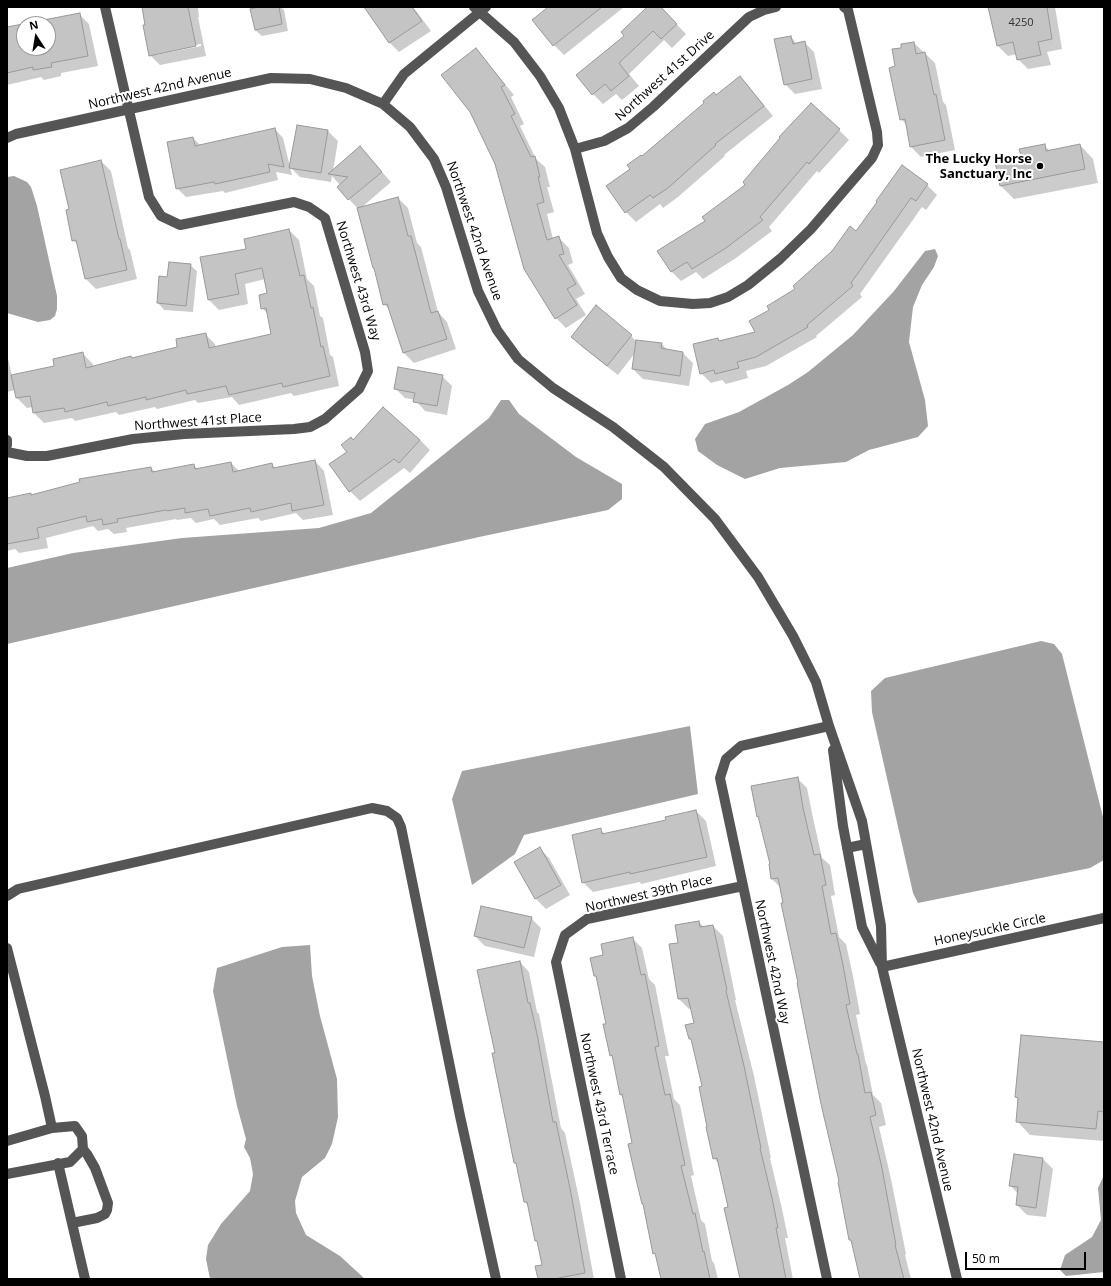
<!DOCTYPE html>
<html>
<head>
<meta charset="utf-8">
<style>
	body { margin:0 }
	#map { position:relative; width:1111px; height:1286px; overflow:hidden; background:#fff; font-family:"Open Sans",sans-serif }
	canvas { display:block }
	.frame { position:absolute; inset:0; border:8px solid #000; pointer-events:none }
	.north { position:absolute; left:16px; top:16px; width:40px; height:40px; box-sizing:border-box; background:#fff; border:1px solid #999; border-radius:50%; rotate:348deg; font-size:11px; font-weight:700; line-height:16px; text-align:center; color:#000 }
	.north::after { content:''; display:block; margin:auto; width:14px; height:18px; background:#000; clip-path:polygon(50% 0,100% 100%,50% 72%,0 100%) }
	.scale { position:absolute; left:965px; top:1252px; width:121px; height:18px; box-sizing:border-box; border:2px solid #000; border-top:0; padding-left:5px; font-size:12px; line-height:14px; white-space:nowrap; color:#000; -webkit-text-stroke:3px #fff; paint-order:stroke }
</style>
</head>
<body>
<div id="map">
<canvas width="1111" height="1286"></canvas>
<div class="frame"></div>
<div class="north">N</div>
<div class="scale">50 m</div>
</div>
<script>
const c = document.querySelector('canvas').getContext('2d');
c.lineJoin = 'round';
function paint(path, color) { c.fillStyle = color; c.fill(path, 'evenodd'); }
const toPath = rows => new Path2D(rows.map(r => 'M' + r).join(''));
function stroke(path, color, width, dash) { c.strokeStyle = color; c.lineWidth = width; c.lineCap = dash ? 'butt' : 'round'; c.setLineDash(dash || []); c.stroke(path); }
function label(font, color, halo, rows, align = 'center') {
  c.font = font + ' "Open Sans",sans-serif'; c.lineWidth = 4; c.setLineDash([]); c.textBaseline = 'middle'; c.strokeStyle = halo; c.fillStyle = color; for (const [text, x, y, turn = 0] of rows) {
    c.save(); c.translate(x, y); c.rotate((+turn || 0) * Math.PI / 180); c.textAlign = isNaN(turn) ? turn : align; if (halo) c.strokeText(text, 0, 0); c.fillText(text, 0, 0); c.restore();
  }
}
paint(toPath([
	[14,176,27,182,31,187,37,206,57,296,57,309,55,316,50,320,38,322,7,313,7,177],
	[935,249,938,256,934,267,922,285,913,307,909,342,925,400,928,426,918,437,869,450,846,462,780,468,745,479,717,465,698,451,695,439,705,424,739,412,788,385,808,372,853,335,894,291,925,251],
	[501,400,509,400,519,414,576,457,622,484,622,499,608,510,479,537,7,644,7,568,73,553,182,538,319,528,371,513,489,418],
	[1041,641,1054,644,1062,654,1104,821,1104,860,1090,868,918,903,913,893,872,712,871,691,885,678],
	[690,726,698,794,524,835,515,854,472,885,452,799,462,771],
	[310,945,312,976,320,1016,337,1079,338,1117,332,1144,325,1158,302,1177,295,1201,296,1213,306,1235,340,1256,365,1279,210,1279,206,1259,208,1245,221,1224,250,1191,253,1174,250,1158,244,1147,246,1139,237,1106,213,991,217,968,282,947],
	[1104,1175,1104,1272,1066,1276,1060,1270,1065,1255,1092,1237,1101,1220,1098,1188]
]), '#a3a3a3');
paint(toPath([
	[143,7,198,7,199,17,198,17,206,56,160,65,150,55],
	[201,44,201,46,156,55,156,53],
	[262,7,281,7,284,10,288,31,262,36,255,30,251,9],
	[365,7,413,7,431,31,399,52,389,42],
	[550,7,624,7,564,55,554,45,534,20],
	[648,7,660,7,686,34,672,48,664,40,629,74,639,86,622,100,616,94,603,104,593,94,626,36],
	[989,7,1055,7,1062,49,1047,52,1051,65,1028,69,1018,59,1017,54,1008,56,998,46],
	[79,14,89,24,98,66,61,73,61,76,44,80,41,77,7,85,7,30,24,25,24,48,48,48,48,24,27,24],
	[791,37,797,44,804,42,814,52,822,89,795,94,785,84],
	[914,43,935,63,943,102,946,105,955,150,921,157,911,147,907,125,901,119,896,67,903,48],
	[476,50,485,60,514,95,511,97,524,124,520,126,536,159,545,167,550,187,547,187,554,212,547,214,553,239,559,238,569,248,573,263,568,265,585,294,576,299,586,315,566,328,556,318],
	[740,78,750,88,773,116,724,155,725,156,678,197,663,208,660,204,636,222,626,212,631,169,642,157,705,103,716,96],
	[275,129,283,138,292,175,276,172,278,180,225,193,223,191,186,197,177,188,193,138,201,146],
	[839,130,849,140,819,173,817,171,769,227,772,231,736,258,703,279,696,272,681,281,671,271],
	[328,131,338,141,333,171,360,147,391,182,361,208,398,198,408,208,417,243,421,247,438,312,447,322,456,349,414,363,404,353,389,309,384,304,376,270,373,268,358,209,338,187,342,184,339,184,332,176,331,182,300,177,290,167],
	[1044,145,1050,151,1080,145,1093,159,1098,183,1014,199,1001,186,996,162,1022,157],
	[101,161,111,171,128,248,130,250,137,279,96,289,86,279,78,245,73,240,70,210],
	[902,167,927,185,937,195,926,210,922,207,860,294,862,297,816,336,817,337,766,366,746,371,748,378,726,384,722,380,711,383,701,373,718,339,721,342,757,333,771,310,797,289,857,232],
	[289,230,299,240,307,279,314,286,320,316,323,318,330,355,333,357,339,386,294,396,291,393,239,405,232,397,198,403,195,400,157,409,155,407,119,415,116,412,75,421,72,418,44,423,34,413,33,407,27,408,17,398,15,390,7,392,7,354,12,376,56,367,83,354,93,364,93,367,178,348,205,334,215,344,216,348,272,335,268,314,262,308,268,294,265,279,245,284,248,304,219,310,209,300,247,249],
	[190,265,197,271,193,312,164,310,158,303,168,278],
	[631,336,636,341,662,344,667,350,683,353,693,363,689,386,643,379,633,369,635,353,618,375,582,347,572,337],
	[442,376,452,386,447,415,425,411,415,400,405,398,395,388],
	[420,440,430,450,410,473,404,468,360,501,350,491,348,452,354,441],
	[315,461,324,471,333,515,303,520,296,513,261,521,258,518,220,525,214,519,196,523,191,518,177,520,176,519,126,528,127,532,114,534,108,529,98,531,93,526,46,538,48,548,19,553,15,549,7,551,7,499,32,496,151,468,155,472,193,465,198,469,231,463,239,471,271,464,276,468],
	[797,778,807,788,813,818,822,858,830,865,835,895,831,896,839,937,846,944,853,976,860,1014,856,1015,866,1064,867,1065,873,1095,881,1103,886,1125,879,1127,891,1179,906,1254,905,1255,911,1279,861,1279,853,1243,850,1240,840,1182,799,984,781,888,772,879],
	[696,811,706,821,716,866,641,884,640,882,593,892,583,882,601,830,606,835,667,820],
	[539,848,549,858,570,895,546,909,536,899,515,862],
	[531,918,541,928,534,957,485,946,475,936],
	[699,922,704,927,713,926,723,936,736,1000,735,1000,754,1076,771,1158,770,1158,782,1209,788,1238,785,1238,793,1279,741,1279,729,1208,719,1164,714,1158,703,1087,693,1042,690,1039,695,1024,691,1008,689,1009,679,999,679,943],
	[632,938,642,948,649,979,655,985,669,1056,665,1056,674,1099,680,1105,694,1175,691,1176,701,1220,705,1224,712,1261,714,1263,718,1279,662,1279,656,1255,654,1253,624,1098,621,1095,613,1058,611,1055,607,1025,597,977,595,976,604,955],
	[520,962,529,972,537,1012,539,1014,561,1128,565,1133,580,1203,594,1279,539,1279,543,1266,539,1244,536,1241,528,1205,525,1202,518,1166,515,1163,496,1053],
	[1104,1043,1104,1141,1030,1135,1017,1121,1019,1099,1016,1097],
	[1043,1159,1053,1169,1046,1217,1027,1215,1017,1205,1018,1194,1010,1185]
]), '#0003');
const building = toPath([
	[142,7,188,7,196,46,149,56,143,25,145,25,142,7],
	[258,7,279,7,282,24,255,30,250,9,258,7],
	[364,7,412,7,422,21,389,43,364,7],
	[548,7,602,7,553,46,532,20,548,7],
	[647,7,661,7,677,24,661,39,653,31,619,63,629,76,611,91,605,84,592,95,576,75,624,36,621,32,647,7],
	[988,7,1047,7,1052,39,1038,42,1041,55,1017,60,1013,42,997,46,988,7],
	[80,13,88,56,51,63,52,67,33,70,33,67,7,73,7,27,80,13],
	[24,24,48,24,48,48,24,48,24,24],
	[791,36,793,44,805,41,812,79,784,85,774,39,791,36],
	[914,42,916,54,925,52,934,95,936,94,945,140,910,147,905,119,900,120,889,68,895,66,892,49,901,48,901,44,914,42],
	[476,48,505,85,501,87,515,114,511,116,531,157,535,156,540,177,538,177,544,202,537,204,547,240,559,236,564,254,559,255,576,284,567,289,577,305,555,319,524,269,495,164,470,112,441,75,476,48],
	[740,76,764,106,715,144,716,145,668,188,653,198,650,195,625,213,606,186,630,169,627,165,641,155,642,156,704,103,703,101,714,92,716,95,740,76],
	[811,103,840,129,809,164,807,162,760,217,763,220,726,248,692,269,687,262,671,272,657,251,705,221,702,217,745,185,743,182,780,138,779,137,811,103],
	[297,125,328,130,321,173,289,168,297,125],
	[275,128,284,167,268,164,270,172,215,184,214,182,176,189,167,142,193,137,195,146,275,128],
	[1045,144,1046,151,1080,144,1085,169,1000,186,995,162,1021,156,1019,149,1045,144],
	[360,146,382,172,348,200,337,187,348,177,328,174,360,146],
	[101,160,119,239,120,239,127,270,85,279,76,240,72,241,66,210,69,209,60,170,101,160],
	[902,165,928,184,916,201,911,198,851,283,853,286,807,325,808,327,756,357,737,362,739,368,715,374,714,370,700,374,693,344,718,338,719,341,755,332,749,321,769,310,767,306,795,289,793,286,832,251,850,226,856,231,877,202,876,201,902,165],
	[398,197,408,236,411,236,431,313,438,311,447,339,403,353,387,304,383,305,374,268,373,268,357,208,398,197],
	[289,229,300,276,304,275,311,308,313,307,321,347,323,346,330,376,283,387,282,383,229,395,226,386,187,394,186,390,146,400,146,397,108,406,107,402,65,412,64,408,33,413,30,396,16,398,11,375,54,366,53,359,83,352,86,368,131,356,132,358,177,347,176,339,206,333,209,348,271,334,266,308,261,309,259,295,267,293,262,268,235,274,239,294,208,300,200,257,246,249,244,239,289,229],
	[169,262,191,264,186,306,157,303,159,276,167,277,169,262],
	[596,305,632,335,607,366,571,337,596,305],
	[636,340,662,343,661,348,683,352,680,376,632,369,636,340],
	[398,367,443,375,437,406,413,402,415,393,394,389,398,367],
	[383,407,420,440,399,463,394,459,349,492,329,464,347,452,341,445,351,437,353,440,383,407],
	[315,460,324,505,292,511,291,503,251,512,250,508,210,516,208,509,185,513,185,508,167,511,166,510,117,519,118,522,103,525,102,519,87,522,86,516,37,528,39,538,7,544,7,498,31,493,31,495,80,482,79,479,151,467,152,472,194,464,195,469,231,462,233,472,272,463,273,468,315,460],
	[798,777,803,808,814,855,820,854,826,885,822,886,831,934,836,933,843,965,850,1004,846,1005,857,1054,858,1054,865,1093,871,1092,876,1115,870,1117,882,1168,896,1245,895,1245,904,1279,860,1279,851,1240,849,1240,838,1182,839,1181,821,1104,806,1029,797,983,798,983,781,903,783,903,778,878,771,879,769,864,770,864,758,816,757,817,751,786,798,777],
	[696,810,707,857,630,874,630,872,582,883,572,835,601,828,602,834,666,820,665,817,696,810],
	[540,847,561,885,535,899,514,862,540,847],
	[481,906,532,917,524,948,474,936,481,906],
	[699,921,700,927,713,925,727,990,726,991,744,1066,761,1148,760,1148,772,1198,778,1228,776,1228,786,1279,740,1279,724,1208,728,1207,717,1158,713,1159,706,1127,707,1127,699,1087,702,1086,691,1039,689,1039,685,1025,694,1023,688,998,678,999,669,944,678,943,675,925,699,921],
	[633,937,641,975,645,974,659,1046,655,1047,665,1095,670,1094,685,1165,681,1166,693,1214,695,1213,703,1252,704,1251,710,1279,661,1279,655,1253,653,1254,643,1204,642,1204,635,1175,628,1144,632,1143,622,1094,620,1095,612,1055,610,1056,603,1024,606,1024,596,976,594,976,590,958,603,955,601,944,633,937],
	[520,961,528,1003,530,1003,537,1034,553,1122,556,1122,571,1193,585,1273,553,1279,538,1279,535,1266,542,1265,537,1241,535,1241,527,1202,524,1202,516,1163,514,1163,492,1053,495,1053,477,970,520,961],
	[1021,1035,1104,1042,1104,1112,1098,1111,1096,1129,1016,1122,1018,1098,1015,1097,1021,1035],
	[1014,1154,1043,1158,1036,1208,1016,1205,1018,1187,1009,1186,1014,1154]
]);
paint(building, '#c4c4c4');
stroke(building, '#999', 1);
stroke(toPath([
	[474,7,514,42,540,76,559,108,575,149],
	[776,7,764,10,749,17,653,107,628,128,604,141,575,149,597,233,608,257,621,278,637,290,660,301,693,304,710,303,728,297,748,285,780,259,811,229,872,158,878,145,877,132,848,10,844,7],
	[383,104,404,74,486,7],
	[7,138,16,134,271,78,310,79,346,88,383,104,410,127,434,159,446,187,478,291,497,330,518,359,553,388,613,427,664,467,715,519,758,577,793,636,816,682,829,726,862,821,881,926,882,967,957,1279],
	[7,440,7,445],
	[7,452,27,456,47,456,133,439,184,434,294,429,310,427,325,419,359,389,368,371,365,352,325,218,309,207,294,202,180,225,161,216,149,197,105,7],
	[833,750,843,826,862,927,880,963],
	[847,848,866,844],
	[7,896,18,889,372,808,387,811,397,818,401,827,460,1116,496,1279],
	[7,948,45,1096,52,1128],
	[882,967,1104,918],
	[7,1141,52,1128,75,1126,82,1136,83,1149,87,1154,95,1168,108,1203,107,1210,105,1214,97,1218,72,1223],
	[58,1163,85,1279],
	[7,1174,70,1162,83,1149],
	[621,1279,556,962,565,935,587,919,743,886],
	[827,1279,720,778,726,759,741,746,829,726]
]), '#555', 10);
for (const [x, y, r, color] of [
	[1040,166,4,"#000"]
]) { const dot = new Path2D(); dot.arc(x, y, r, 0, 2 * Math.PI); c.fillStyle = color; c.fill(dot); stroke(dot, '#fff', 1.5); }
label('11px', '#313131', null, [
	["4250",1021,23]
]);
label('13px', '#000', '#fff', [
	["Northwest 41st Drive",665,76,-42],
	["Northwest 42nd Avenue",160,89,-13],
	["Northwest 42nd Avenue",474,231,71],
	["Northwest 43rd Way",358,281,73],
	["Northwest 41st Place",198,422,-4],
	["Northwest 39th Place",649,894,-13],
	["Honeysuckle Circle",990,930,-12],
	["Northwest 42nd Way",772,962,78],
	["Northwest 43rd Terrace",599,1104,78],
	["Northwest 42nd Avenue",932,1120,77]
]);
label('bold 13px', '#000', '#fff', [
	["The Lucky Horse",1032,159],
	["Sanctuary, Inc",1032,174]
], 'right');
</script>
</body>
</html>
